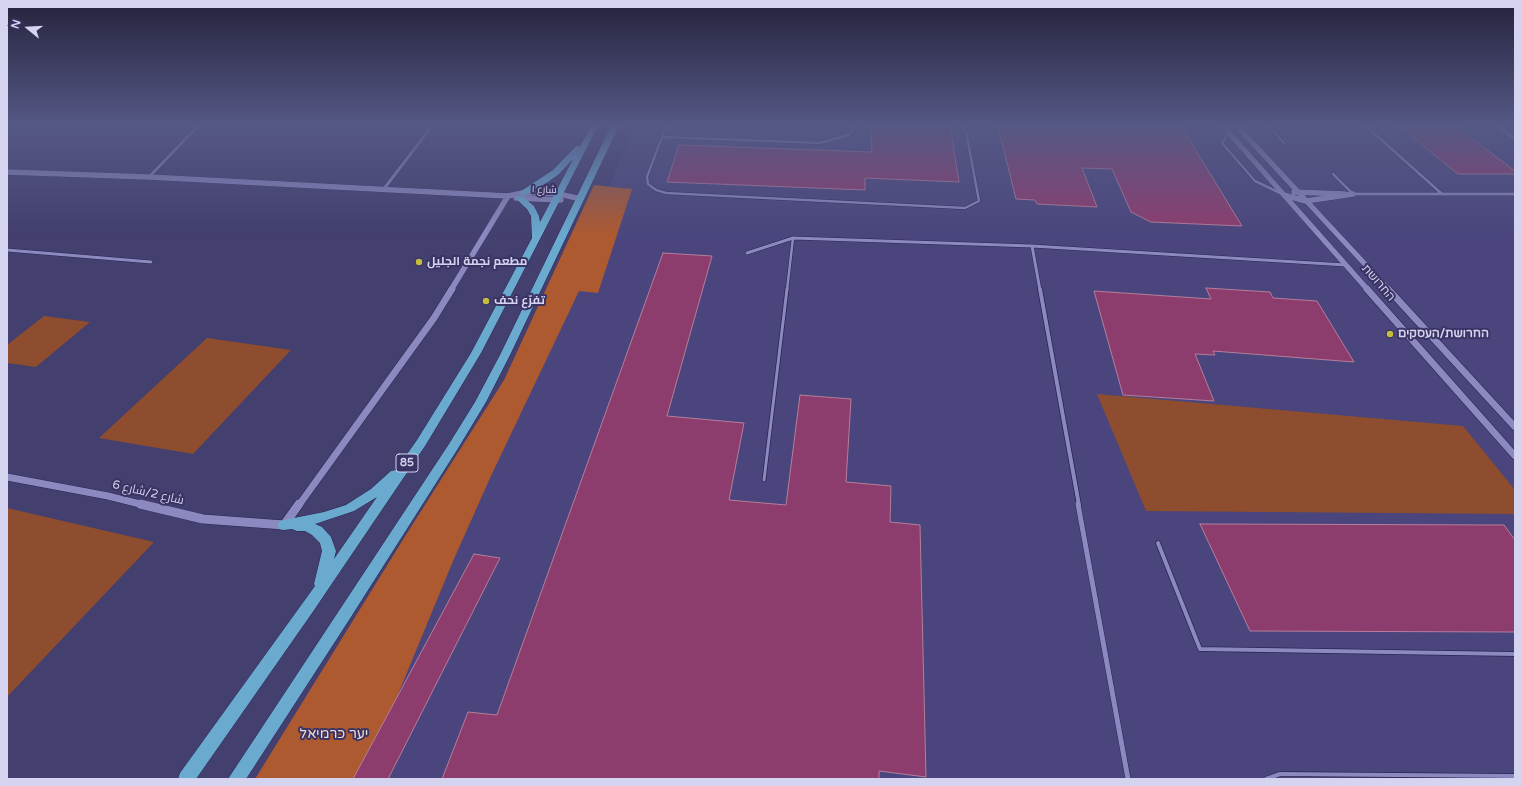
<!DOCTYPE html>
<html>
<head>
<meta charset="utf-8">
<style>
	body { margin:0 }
	#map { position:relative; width:1522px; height:786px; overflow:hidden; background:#433f6f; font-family:"Varela Round",sans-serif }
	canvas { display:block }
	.frame { position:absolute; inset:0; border:8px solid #d4d4f1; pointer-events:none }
	.north { position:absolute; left:8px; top:8px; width:40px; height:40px; -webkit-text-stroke:3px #393464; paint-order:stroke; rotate:288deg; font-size:11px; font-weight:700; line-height:16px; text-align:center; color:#d4d4f1 }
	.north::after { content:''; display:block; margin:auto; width:14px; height:18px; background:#d4d4f1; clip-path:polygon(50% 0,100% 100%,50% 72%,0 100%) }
</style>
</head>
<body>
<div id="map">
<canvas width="1522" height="786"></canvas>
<div class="frame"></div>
<div class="north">N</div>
</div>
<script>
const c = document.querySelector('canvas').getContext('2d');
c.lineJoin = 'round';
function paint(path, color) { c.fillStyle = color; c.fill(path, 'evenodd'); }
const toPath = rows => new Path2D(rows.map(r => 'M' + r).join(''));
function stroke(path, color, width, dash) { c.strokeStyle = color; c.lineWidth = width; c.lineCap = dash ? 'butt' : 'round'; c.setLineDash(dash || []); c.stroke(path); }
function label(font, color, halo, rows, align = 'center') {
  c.font = font + ' "Varela Round",Cairo,Heebo,sans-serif'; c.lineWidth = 4; c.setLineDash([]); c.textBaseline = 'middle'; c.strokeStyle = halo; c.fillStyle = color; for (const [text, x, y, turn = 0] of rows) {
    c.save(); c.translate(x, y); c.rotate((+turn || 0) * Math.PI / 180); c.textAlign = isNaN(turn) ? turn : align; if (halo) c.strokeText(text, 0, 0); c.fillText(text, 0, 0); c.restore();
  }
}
paint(toPath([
	[636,126,1515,126,1515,779,316,779,464,510]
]), '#4a467d');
paint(toPath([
	[44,316,90,322,36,367,7,363,7,345],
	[207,338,291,350,193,454,99,438],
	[1097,394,1463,426,1515,490,1515,514,1146,511],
	[7,508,154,542,7,697]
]), '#8e4d2e');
paint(toPath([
	[594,185,632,189,598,293,579,291,490,478,453,561,363,779,255,779,404,538,504,380]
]), '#ae5a30');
const building = toPath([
	[891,126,950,126,959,182,865,178,865,190,667,182,679,145,872,152,871,127,891,127,891,126],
	[998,126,1181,126,1242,226,1151,222,1131,212,1112,169,1082,168,1097,207,1037,204,1035,200,1016,199,998,126],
	[1399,126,1455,126,1515,171,1515,174,1458,174,1399,126],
	[663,253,712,256,667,416,744,423,729,500,786,505,800,395,851,399,846,482,891,486,890,522,920,525,926,777,879,771,879,779,442,779,468,712,497,715,663,253],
	[1206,288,1270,292,1273,298,1317,301,1354,362,1213,351,1215,355,1195,354,1214,401,1123,395,1094,291,1211,299,1206,288],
	[1200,524,1504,525,1515,540,1515,632,1250,631,1200,524],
	[474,554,500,558,388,779,353,779,474,554]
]);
paint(building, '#8d3d6d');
stroke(building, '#b67d9c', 1);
const serviceFar2 = toPath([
	[666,126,647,177,648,184,656,190,666,193,965,208,979,201,965,126],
	[1269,126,1284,143],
	[1229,133,1222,143,1255,181,1280,193],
	[662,137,820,143,848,135,852,132,852,126],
	[1333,174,1353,194],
	[787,290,793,238]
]);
const serviceFar1 = toPath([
	[764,480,787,289]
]);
const service = toPath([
	[1158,543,1200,649,1515,654],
	[1266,779,1280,774,1515,776]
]);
const minorFar2 = toPath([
	[1366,126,1442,194],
	[1497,126,1515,139],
	[149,177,198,126],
	[383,190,432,126],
	[1353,194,1515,194],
	[7,250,151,262],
	[747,253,793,238,1032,246],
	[1040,290,1032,246,1346,265]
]);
const minorFar1 = toPath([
	[1040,289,1079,505]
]);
const minor = toPath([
	[1078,504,1128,779]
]);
const tertiaryFar2 = toPath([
	[1223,126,1368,290],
	[1237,126,1389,290],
	[7,172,149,177,508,196,522,193,540,193,559,194,581,199],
	[1294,192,1345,194],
	[1284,195,1306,201,1353,194],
	[516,198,561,200],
	[451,290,508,196]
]);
const tertiaryFar1 = toPath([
	[1367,289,1515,456],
	[1388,289,1515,427],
	[7,477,108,496,144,505],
	[299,505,434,318,452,289]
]);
const tertiary = toPath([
	[140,504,203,519,284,525,299,504]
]);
const trunk = toPath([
	[591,126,598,126,540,239,481,353,425,446,312,613,196,779,178,779,180,773,315,586,314,584,322,551,320,543,312,535,305,531,297,531,292,529,284,530,279,529,278,525,279,521,324,512,346,505,371,489,391,471,396,470,417,440,471,353,532,238,531,216,527,209,515,198,516,196,522,196,534,206,539,216,540,222,573,159,559,174,548,182,525,195,522,195,518,193,553,170,576,146,580,146,591,126],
	[377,497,334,559,336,551,331,537,322,527,315,524,354,511,377,497],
	[611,126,619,126,510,355,486,402,457,450,349,620,246,779,228,779,449,444,475,402,500,355,611,126]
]);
stroke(serviceFar2, '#2a2452', 3.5);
stroke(serviceFar1, '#2a2452', 4.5);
stroke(service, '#2a2452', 5.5);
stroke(minorFar2, '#2a2452', 4);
stroke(minorFar1, '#2a2452', 5.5);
stroke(minor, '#2a2452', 6);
stroke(tertiaryFar2, '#2a2452', 6);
stroke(tertiaryFar1, '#2a2452', 8);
stroke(tertiary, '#2a2452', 10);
stroke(trunk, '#2a2452', 1);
stroke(serviceFar2, '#8b89bf', 2.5);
stroke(serviceFar1, '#8b89bf', 3);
stroke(service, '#8b89bf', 4);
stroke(minorFar2, '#8b89bf', 3);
stroke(minorFar1, '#8b89bf', 4);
stroke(minor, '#8b89bf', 5);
stroke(tertiaryFar2, '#8b89bf', 5.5);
stroke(tertiaryFar1, '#8b89bf', 7);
stroke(tertiary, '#8b89bf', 9);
paint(trunk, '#6aaacf');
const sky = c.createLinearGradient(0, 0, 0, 236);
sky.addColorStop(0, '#25233d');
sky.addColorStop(0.53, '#555885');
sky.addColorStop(1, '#55588500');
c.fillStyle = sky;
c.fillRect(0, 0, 1522, 236);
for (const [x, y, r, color] of [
	[419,262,4,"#c4bc3d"],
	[486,301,4,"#c4bc3d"],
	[1390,334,4,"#c4bc3d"]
]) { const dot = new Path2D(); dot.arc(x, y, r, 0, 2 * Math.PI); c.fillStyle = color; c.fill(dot); stroke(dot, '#393464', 1.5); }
label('10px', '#d4d4f1', '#393464', [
	["شارع ١",544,190,2]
]);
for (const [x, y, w] of [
	[407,463,22]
]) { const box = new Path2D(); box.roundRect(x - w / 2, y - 9, w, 18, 3); c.fillStyle = '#393464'; c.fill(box); stroke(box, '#d4d4f1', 1); }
label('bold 11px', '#d4d4f1', null, [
	["85",407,463]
]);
label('bold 12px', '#d4d4f1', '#393464', [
	["مطعم نجمة الجليل",427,262],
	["تفرّع نحف",494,301],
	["החרושת/העסקים",1398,334]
], 'left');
label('12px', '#d4d4f1', '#393464', [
	["החרושת",1378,283,49],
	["شارع 2/شارع 6",148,493,13]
]);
label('14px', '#f4dcd1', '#393464', [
	["יער כרמיאל",334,734]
]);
</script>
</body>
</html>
